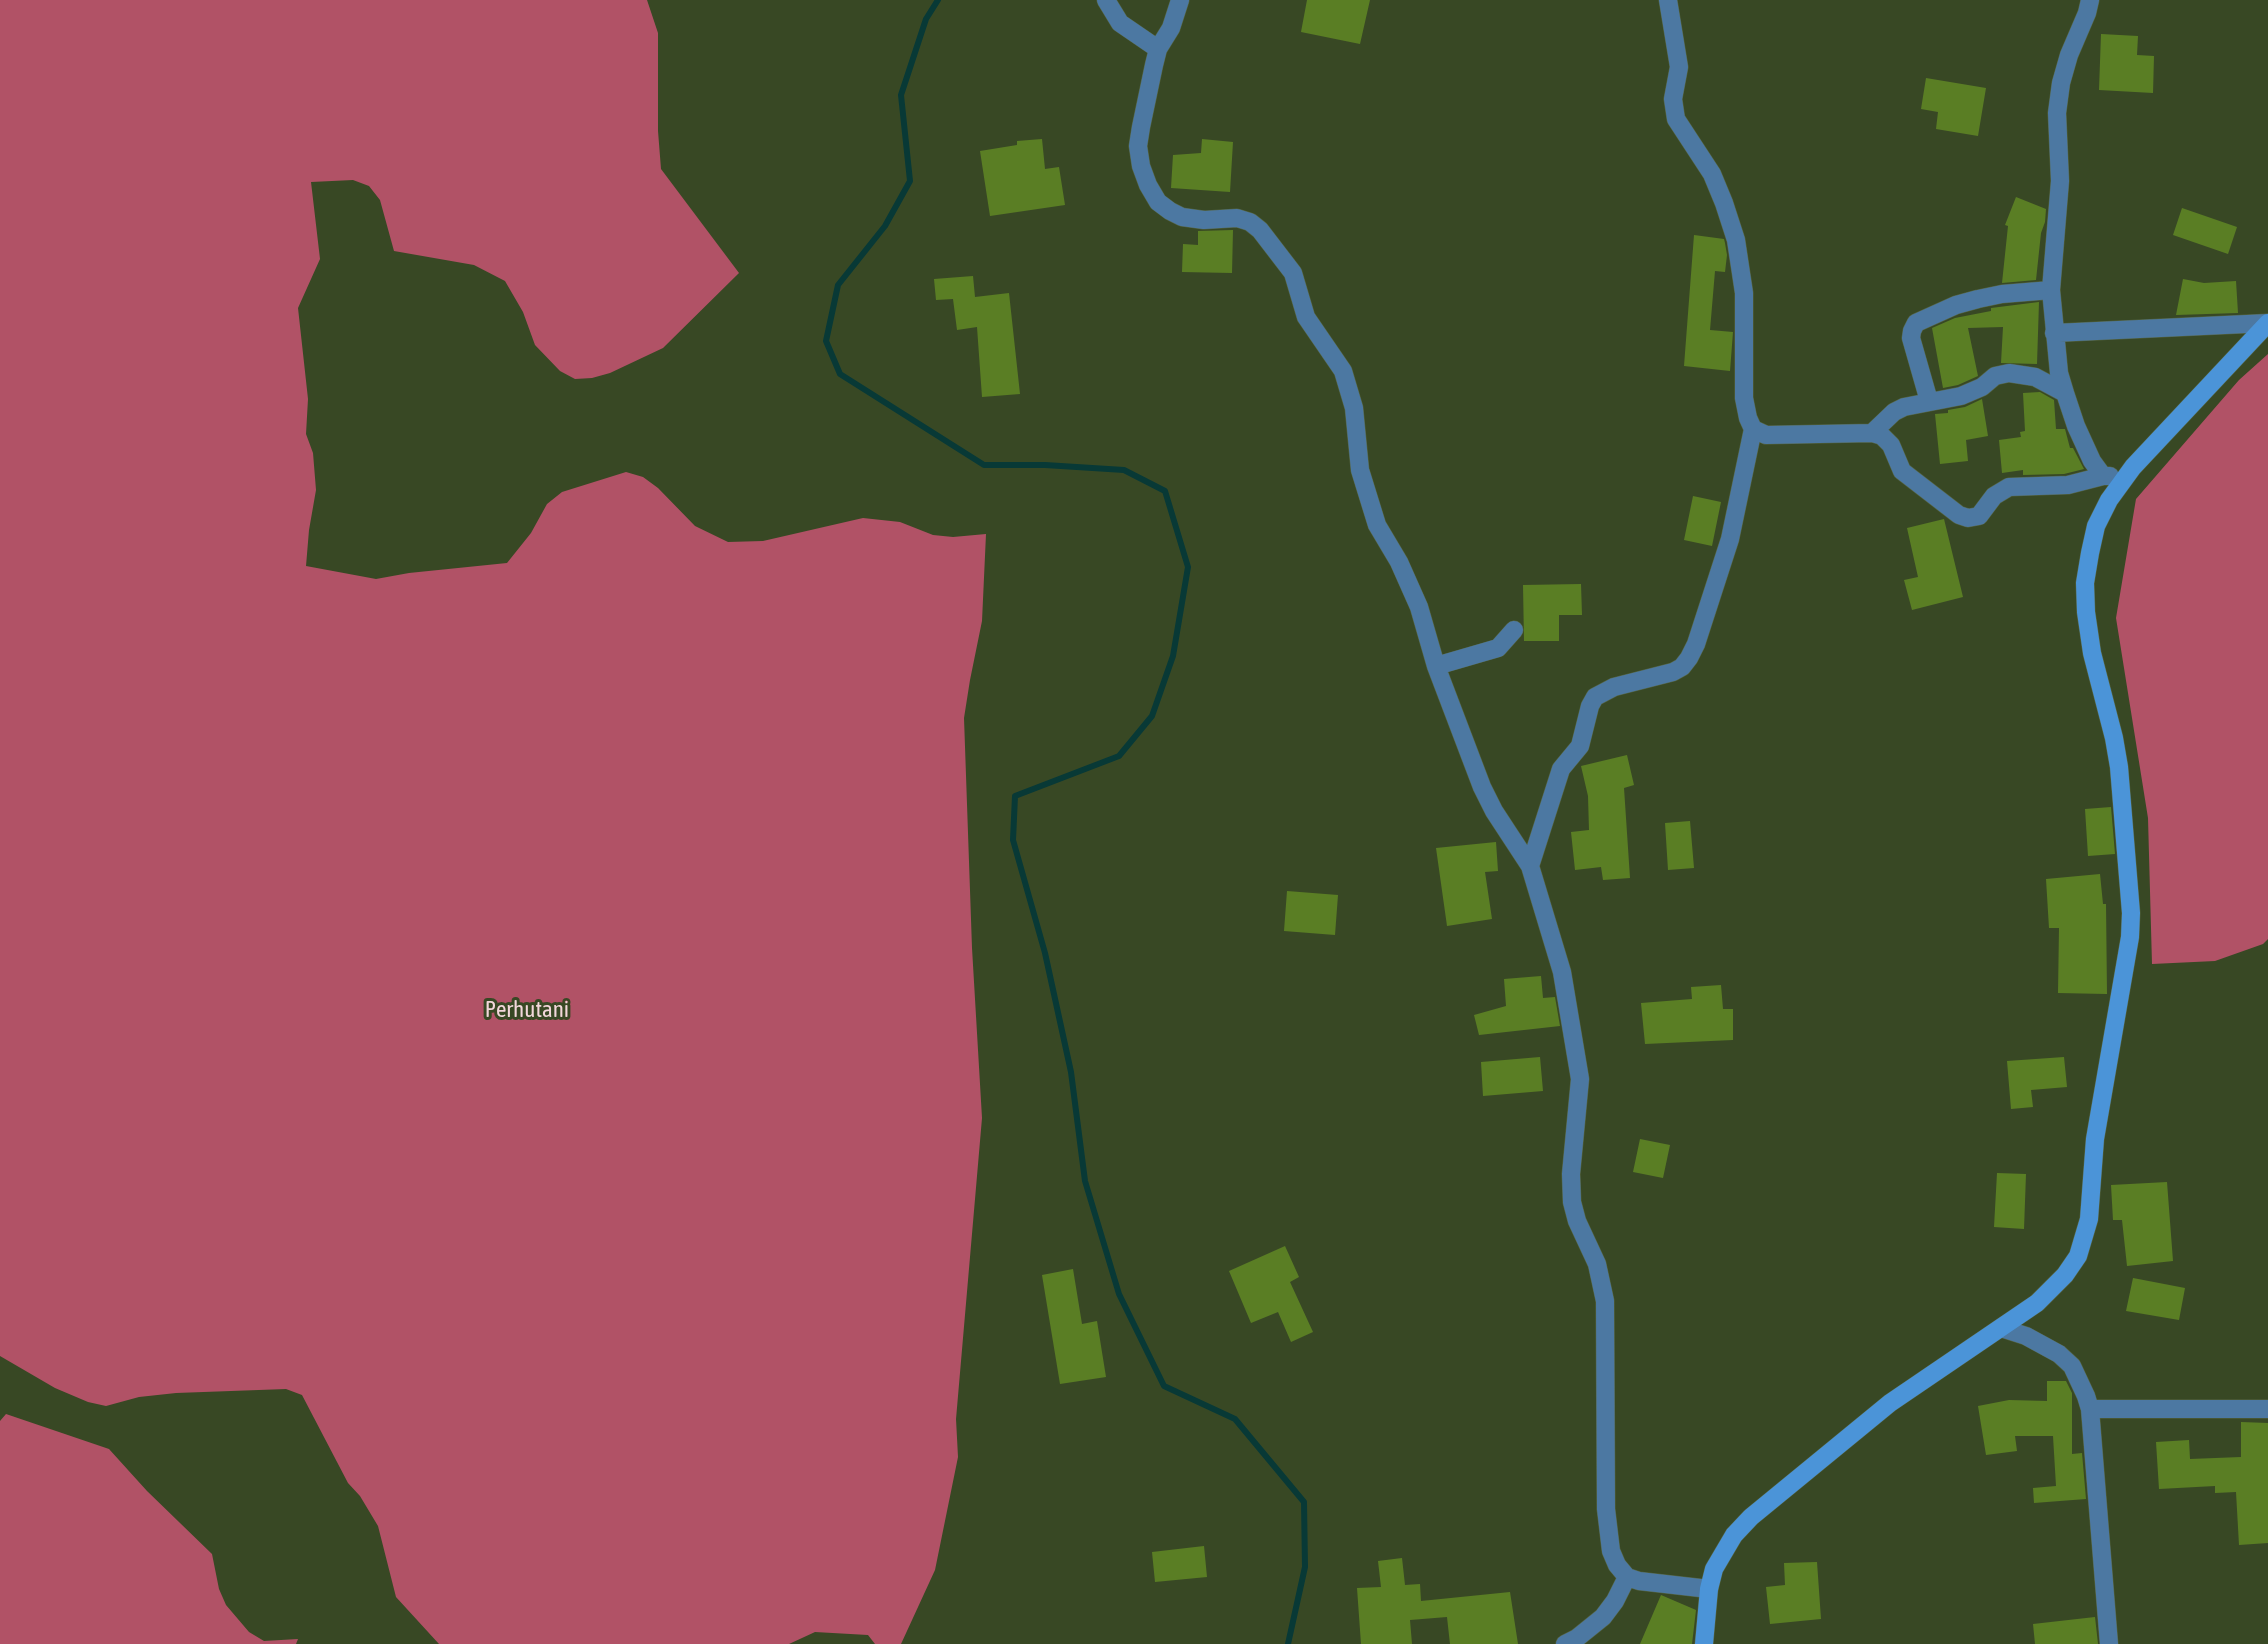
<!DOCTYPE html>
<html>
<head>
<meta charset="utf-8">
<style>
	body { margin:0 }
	canvas { display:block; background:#384824 }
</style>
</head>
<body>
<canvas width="2268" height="1644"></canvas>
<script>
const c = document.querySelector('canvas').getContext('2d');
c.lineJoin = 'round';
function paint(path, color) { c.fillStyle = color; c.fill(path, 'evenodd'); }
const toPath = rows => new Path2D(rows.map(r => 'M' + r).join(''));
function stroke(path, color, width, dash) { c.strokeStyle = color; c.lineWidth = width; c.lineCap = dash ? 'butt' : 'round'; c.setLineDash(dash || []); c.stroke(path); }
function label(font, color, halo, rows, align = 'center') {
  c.font = font + ' "Asap Condensed",sans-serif'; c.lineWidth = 6; c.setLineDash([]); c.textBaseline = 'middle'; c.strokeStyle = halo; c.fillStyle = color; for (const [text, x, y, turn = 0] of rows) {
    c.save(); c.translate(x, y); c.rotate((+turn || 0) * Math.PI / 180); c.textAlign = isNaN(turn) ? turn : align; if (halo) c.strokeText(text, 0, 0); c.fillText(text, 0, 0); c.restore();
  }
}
paint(toPath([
	[0,0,647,0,658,33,658,131,661,169,739,273,663,348,610,373,592,378,575,379,560,371,535,345,523,312,505,281,474,265,394,251,380,200,369,186,353,180,311,182,320,259,298,308,308,399,306,434,313,453,316,490,309,530,306,566,376,579,409,573,507,563,531,533,547,504,562,492,626,472,643,477,658,488,695,526,728,542,763,541,863,518,900,522,933,535,953,537,986,534,982,621,970,680,964,718,972,948,982,1118,956,1419,958,1457,935,1570,901,1644,875,1644,868,1635,815,1632,789,1644,439,1644,396,1597,378,1526,360,1496,348,1483,302,1395,286,1389,176,1393,139,1397,106,1406,88,1402,55,1388,0,1356],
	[2268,354,2268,939,2263,944,2215,961,2152,964,2148,818,2116,618,2136,499,2239,380],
	[6,1414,109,1449,147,1491,212,1554,219,1589,226,1605,249,1632,264,1641,298,1639,296,1644,0,1644,0,1421]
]), '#b15266');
stroke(toPath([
	[938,0,926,19,901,95,910,181,885,226,838,285,826,341,840,374,984,465,1045,465,1124,470,1165,491,1188,567,1173,656,1152,716,1119,756,1015,796,1013,840,1045,953,1071,1072,1085,1181,1119,1294,1164,1386,1235,1419,1304,1502,1305,1567,1288,1644]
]), '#083936', 6);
paint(toPath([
	[1307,0,1370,0,1360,44,1301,32],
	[2101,34,2138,36,2137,55,2154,56,2153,93,2099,90],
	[1926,78,1986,88,1978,136,1936,129,1938,112,1921,109],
	[1042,139,1045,169,1059,167,1065,205,990,216,980,151,1017,145,1017,141],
	[1202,139,1233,142,1230,192,1171,188,1173,155,1201,153],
	[2016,197,2046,209,2045,222,2041,233,2036,280,2002,283,2008,226,2005,225],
	[2182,208,2237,227,2228,254,2173,235],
	[1233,230,1232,273,1182,272,1183,244,1198,245,1198,231],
	[1694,235,1724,239,1725,243,1727,255,1725,272,1715,271,1710,330,1733,332,1730,371,1684,366],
	[973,276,975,297,1009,293,1020,394,982,397,977,327,957,330,953,299,936,300,934,279],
	[2183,279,2204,283,2236,281,2238,313,2176,315],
	[2039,302,2037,364,2001,363,2003,327,1968,328,1978,376,1958,385,1943,388,1932,328,1955,318,1991,311,1991,308],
	[2040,392,2054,400,2056,429,2065,429,2070,448,2073,448,2084,469,2064,474,2023,475,2023,470,2002,473,1999,440,2021,437,2020,432,2025,431,2023,393],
	[1982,399,1988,436,1966,440,1968,461,1940,464,1935,414,1948,413,1948,410,1965,407],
	[1693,496,1721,502,1712,546,1684,540],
	[1944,519,1963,597,1912,610,1904,580,1918,577,1907,528],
	[1581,584,1582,615,1559,615,1559,641,1524,641,1523,585],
	[1627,755,1634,785,1624,788,1630,878,1603,880,1601,867,1575,870,1571,832,1589,830,1588,796,1581,766],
	[2111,807,2115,854,2088,856,2085,809],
	[1690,821,1694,868,1668,870,1665,823],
	[1496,842,1498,871,1485,872,1492,919,1447,926,1436,848],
	[2100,874,2103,904,2106,904,2107,994,2058,993,2059,928,2049,928,2046,879],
	[1287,891,1338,895,1335,935,1284,931],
	[1541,976,1543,998,1555,997,1560,1026,1479,1035,1474,1015,1506,1006,1504,979],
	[1721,985,1723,1009,1733,1009,1733,1040,1645,1044,1641,1003,1692,999,1691,987],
	[1540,1057,1543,1091,1483,1096,1481,1062],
	[2064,1057,2067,1087,2031,1090,2033,1107,2011,1109,2007,1061],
	[1640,1139,1670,1145,1663,1178,1633,1172],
	[1997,1173,2026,1174,2024,1229,1994,1227],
	[2167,1182,2173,1261,2127,1266,2122,1220,2113,1220,2111,1185],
	[1285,1246,1299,1277,1290,1282,1313,1332,1291,1342,1278,1312,1251,1323,1229,1271],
	[1073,1269,1082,1324,1097,1321,1106,1377,1060,1384,1042,1275],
	[2133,1278,2185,1288,2179,1320,2126,1311],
	[2047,1381,2066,1381,2072,1393,2072,1454,2082,1453,2086,1499,2034,1503,2033,1488,2056,1486,2053,1436,2015,1436,2017,1451,1986,1455,1978,1406,2009,1400,2047,1401],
	[2241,1422,2268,1423,2268,1543,2239,1545,2236,1492,2215,1493,2215,1486,2159,1489,2156,1442,2189,1440,2190,1459,2241,1457],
	[1204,1546,1207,1577,1155,1582,1152,1552],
	[1402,1558,1405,1585,1420,1584,1421,1601,1510,1592,1518,1644,1450,1644,1447,1617,1410,1620,1412,1644,1361,1644,1357,1588,1381,1587,1378,1561],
	[1817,1562,1821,1619,1770,1624,1766,1587,1785,1585,1784,1563],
	[1661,1595,1696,1610,1692,1644,1640,1644],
	[2095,1617,2098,1644,2035,1644,2033,1624]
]), '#5a7e24');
const street = toPath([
	[1106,0,1120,23,1158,49],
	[1180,0,1171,28,1158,49,1154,65,1141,127,1138,146,1141,166,1148,185,1158,202,1170,211,1182,217,1204,220,1237,218,1250,222,1260,230,1293,273,1306,317,1343,371,1354,408,1360,470,1377,525,1399,562,1419,607,1436,666,1482,787,1494,811,1530,866,1562,972,1580,1079,1571,1174,1572,1202,1577,1221,1597,1264,1605,1301,1606,1509,1611,1551,1617,1565,1627,1577,1639,1581,1709,1589],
	[1668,0,1679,67,1673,99,1676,119,1712,174,1724,203,1736,240,1744,293,1744,398,1748,418,1753,429,1766,435,1872,433,1882,436,1891,445,1902,471,1959,515,1968,518,1979,516,1994,496,2009,487,2068,485,2103,476],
	[2090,0,2087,13,2069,55,2061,83,2057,113,2060,181,2051,290,2059,373,2065,393,2076,426,2092,461,2103,476,2110,476],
	[2054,333,2268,323],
	[1929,401,1911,338,1912,331,1916,323,1956,305,1978,299,2002,294,2051,290],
	[1872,433,1894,412,1904,407,1961,396,1982,387,1995,376,2009,373,2035,377,2065,393],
	[1436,666,1498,648,1514,630],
	[1530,866,1561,769,1580,746,1590,706,1595,697,1614,687,1673,672,1682,667,1689,658,1696,644,1730,539,1753,429],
	[2001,1328,2026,1336,2059,1354,2072,1366,2086,1396,2090,1409,2109,1644],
	[2090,1409,2268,1409],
	[1565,1644,1577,1638,1603,1617,1615,1601,1627,1577]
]);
const secondary = toPath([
	[1704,1644,1709,1589,1714,1569,1734,1535,1751,1517,1890,1403,2037,1303,2065,1275,2078,1256,2089,1219,2095,1139,2130,937,2131,913,2119,767,2114,738,2092,653,2086,612,2085,583,2090,553,2096,526,2109,500,2133,467,2268,323]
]);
stroke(street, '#566544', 19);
stroke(secondary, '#566544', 19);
stroke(street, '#4c78a2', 18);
stroke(secondary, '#4b94d8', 18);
label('23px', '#f3d7db', '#384824', [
	["Perhutani",527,1010]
]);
</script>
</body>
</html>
